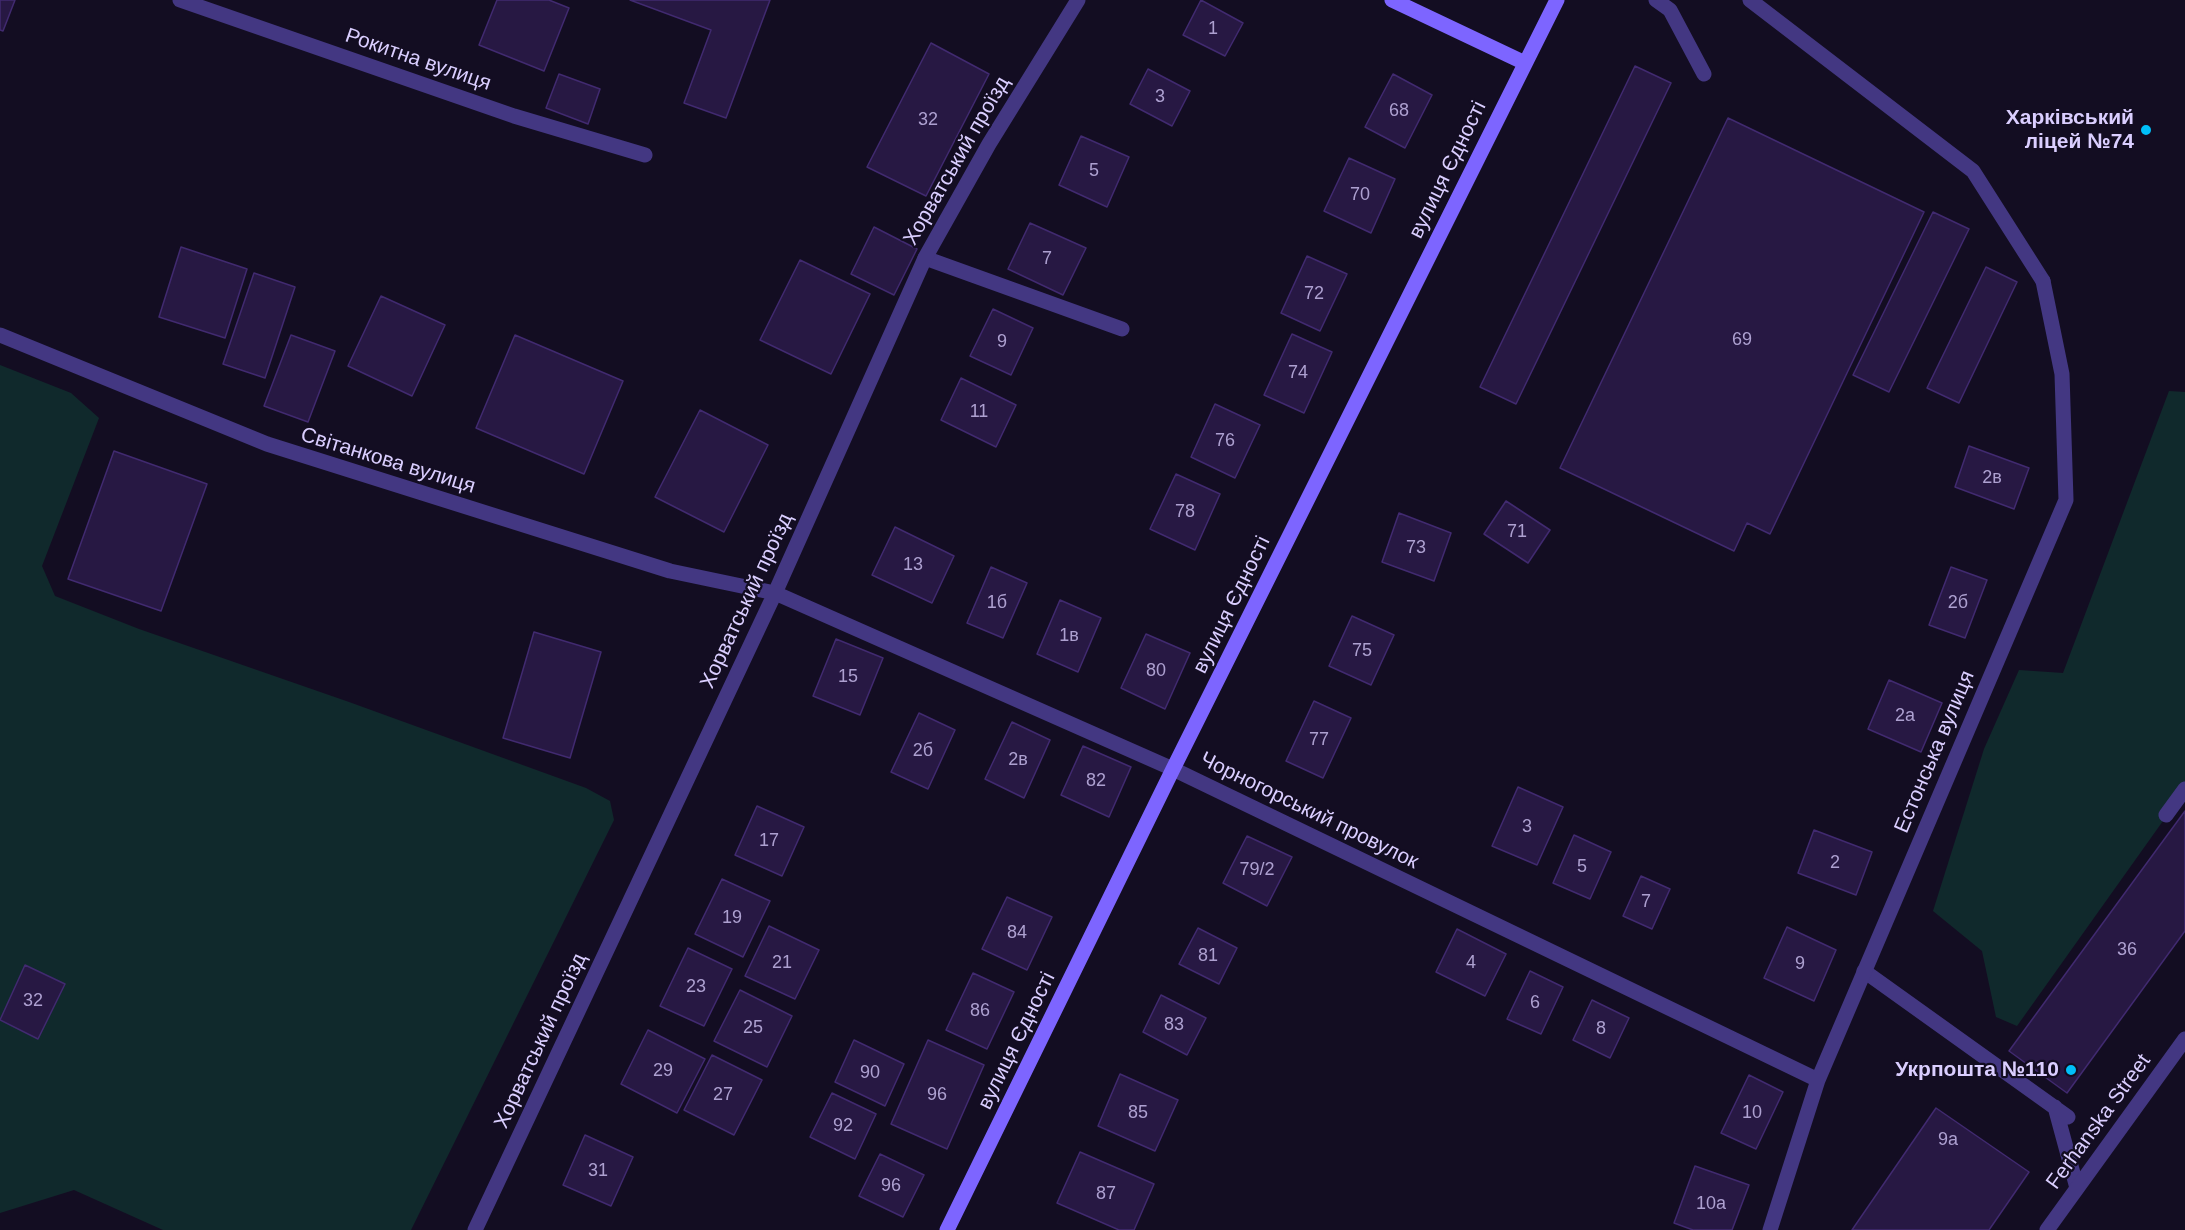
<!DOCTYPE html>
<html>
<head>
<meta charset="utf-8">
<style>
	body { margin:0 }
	canvas { display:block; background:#130d22 }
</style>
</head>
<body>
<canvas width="2185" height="1230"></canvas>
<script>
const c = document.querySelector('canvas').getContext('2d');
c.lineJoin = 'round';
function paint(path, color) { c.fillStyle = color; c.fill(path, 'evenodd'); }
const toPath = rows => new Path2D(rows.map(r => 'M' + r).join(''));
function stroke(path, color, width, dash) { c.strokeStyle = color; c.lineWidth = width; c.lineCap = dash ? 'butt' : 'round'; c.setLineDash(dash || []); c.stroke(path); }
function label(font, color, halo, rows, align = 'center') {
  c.font = font + ' Arial,sans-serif'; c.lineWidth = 4.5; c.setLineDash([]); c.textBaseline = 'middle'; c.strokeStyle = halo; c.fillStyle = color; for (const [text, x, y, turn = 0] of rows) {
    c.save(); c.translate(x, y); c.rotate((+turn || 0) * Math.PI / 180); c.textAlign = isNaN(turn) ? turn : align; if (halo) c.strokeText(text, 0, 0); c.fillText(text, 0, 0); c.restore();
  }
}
paint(toPath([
	[0,365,71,393,99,418,42,566,55,596,139,629,349,702,586,788,610,801,614,820,411,1230,163,1230,74,1190,0,1213],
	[2169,391,2185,392,2185,790,2017,1026,1996,1017,1982,951,1933,911,1984,749,2019,670,2063,673]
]), '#10292c');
const building = toPath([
	[0,0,15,0,3,31,0,30,0,0],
	[497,0,549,0,569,8,544,71,479,45,497,0],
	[630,0,770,0,726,118,684,103,711,30,630,0],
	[1201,0,1243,23,1225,56,1183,35,1201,0],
	[931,43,989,74,926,196,867,167,931,43],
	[1635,66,1671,83,1516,404,1480,387,1635,66],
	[1148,69,1190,91,1172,126,1130,104,1148,69],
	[559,74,600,89,588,124,546,108,559,74],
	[1393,74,1432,95,1405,148,1365,127,1393,74],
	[1728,118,1924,212,1770,534,1747,523,1734,551,1560,468,1728,118],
	[1081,136,1129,157,1107,207,1059,185,1081,136],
	[1349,158,1395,179,1371,233,1324,211,1349,158],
	[1933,212,1969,229,1889,392,1853,375,1933,212],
	[1030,223,1086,248,1063,295,1008,269,1030,223],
	[874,227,917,249,894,295,851,274,874,227],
	[181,247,247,269,225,338,159,317,181,247],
	[1307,256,1347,274,1320,331,1281,313,1307,256],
	[800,260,870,294,831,374,760,340,800,260],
	[1986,267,2017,282,1959,403,1927,388,1986,267],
	[254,273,295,287,265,378,223,364,254,273],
	[381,296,445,325,412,396,348,366,381,296],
	[993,309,1033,328,1011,375,970,356,993,309],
	[1292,334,1332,352,1304,413,1264,395,1292,334],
	[291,335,335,351,308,422,264,406,291,335],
	[515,335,623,381,584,474,476,428,515,335],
	[961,378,1016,405,996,447,941,420,961,378],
	[1215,404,1260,425,1235,478,1191,457,1215,404],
	[700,410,768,445,724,532,655,497,700,410],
	[1969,446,2029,468,2014,509,1955,487,1969,446],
	[114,451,207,484,161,611,68,579,114,451],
	[1176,474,1220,494,1195,550,1150,529,1176,474],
	[1506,501,1550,530,1528,563,1484,534,1506,501],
	[1399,513,1451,533,1434,581,1382,562,1399,513],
	[895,527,954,556,932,603,872,575,895,527],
	[991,567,1027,583,1003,638,967,623,991,567],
	[1951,567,1987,580,1965,638,1929,625,1951,567],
	[1060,600,1101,618,1078,672,1037,654,1060,600],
	[1352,616,1394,635,1371,685,1329,666,1352,616],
	[534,632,601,652,570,758,503,738,534,632],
	[1146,634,1190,653,1165,709,1121,688,1146,634],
	[836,639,883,658,860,715,813,696,836,639],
	[1889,680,1942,703,1921,752,1868,729,1889,680],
	[1314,701,1351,718,1323,778,1286,761,1314,701],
	[919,713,955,730,928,789,891,772,919,713],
	[1012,722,1050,740,1024,798,985,779,1012,722],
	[1083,746,1131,767,1109,817,1061,795,1083,746],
	[1518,787,1563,807,1537,865,1492,846,1518,787],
	[757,806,804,827,782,876,735,855,757,806],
	[2185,811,2185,931,2067,1093,2009,1051,2185,811],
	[1814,830,1872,852,1856,895,1798,873,1814,830],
	[1574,835,1611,852,1590,899,1553,883,1574,835],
	[1247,836,1292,857,1267,906,1223,883,1247,836],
	[1641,876,1670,889,1652,929,1623,916,1641,876],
	[722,879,770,901,743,957,695,934,722,879],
	[1007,897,1052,917,1027,970,982,949,1007,897],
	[769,926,819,950,795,999,745,976,769,926],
	[1787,927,1836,950,1814,1001,1764,978,1787,927],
	[1198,928,1237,948,1219,984,1179,964,1198,928],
	[1457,929,1506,954,1485,996,1436,972,1457,929],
	[688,948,732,969,704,1026,660,1006,688,948],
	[25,965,65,984,38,1039,0,1020,25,965],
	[1530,971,1563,987,1541,1034,1507,1019,1530,971],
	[973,973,1014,992,987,1049,946,1030,973,973],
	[740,990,792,1016,767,1067,714,1041,740,990],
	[1161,995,1206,1018,1187,1055,1143,1032,1161,995],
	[1592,1000,1629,1018,1610,1058,1573,1040,1592,1000],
	[648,1030,705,1059,677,1113,621,1084,648,1030],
	[854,1040,904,1064,885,1106,835,1082,854,1040],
	[928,1040,984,1065,947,1149,891,1124,928,1040],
	[712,1055,762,1080,734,1135,684,1110,712,1055],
	[1120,1074,1178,1100,1155,1151,1098,1126,1120,1074],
	[1749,1075,1783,1092,1756,1149,1721,1133,1749,1075],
	[832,1093,876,1114,855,1159,810,1137,832,1093],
	[1936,1108,2029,1172,1989,1230,1852,1230,1936,1108],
	[585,1135,633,1157,611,1206,563,1185,585,1135],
	[1080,1152,1154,1184,1134,1230,1119,1230,1057,1203,1080,1152],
	[880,1154,924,1175,903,1217,859,1196,880,1154],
	[1695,1166,1749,1185,1732,1230,1693,1230,1674,1223,1695,1166]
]);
paint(building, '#271843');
stroke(building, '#412a70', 1.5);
stroke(toPath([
	[1656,0,1670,10,1704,74],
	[1750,0,1973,171,2043,281],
	[925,258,1122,329],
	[1864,971,2068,1117],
	[2055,1107,2077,1188]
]), '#433782', 15);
stroke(toPath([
	[180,0,514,116,645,155],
	[0,335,267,444,670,571,775,593,1173,769,1818,1080],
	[2166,815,2185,789],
	[475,1230,775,593,925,258,989,144,1078,0],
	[1770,1230,1818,1080,2066,500,2062,374,2043,281],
	[2047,1230,2185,1039]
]), '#433782', 15);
stroke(toPath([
	[1392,0,1525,63],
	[947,1230,1173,769,1557,0]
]), '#7d65ff', 15);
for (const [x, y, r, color] of [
	[2146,130,6,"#00bff9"],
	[2071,1070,6,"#00bff9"]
]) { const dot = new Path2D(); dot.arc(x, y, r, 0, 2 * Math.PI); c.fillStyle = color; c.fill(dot); stroke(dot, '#130d22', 2); }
label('18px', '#ada0d0', null, [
	["1",1213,29],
	["3",1160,97],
	["68",1399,111],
	["32",928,120],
	["5",1094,171],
	["70",1360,195],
	["7",1047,259],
	["72",1314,294],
	["69",1742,340],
	["9",1002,342],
	["74",1298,373],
	["11",979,412],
	["76",1225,441],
	["2в",1992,478],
	["78",1185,512],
	["71",1517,532],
	["73",1416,548],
	["13",913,565],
	["1б",997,603],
	["2б",1958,603],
	["1в",1069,636],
	["75",1362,651],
	["80",1156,671],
	["15",848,677],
	["2а",1905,716],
	["77",1319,740],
	["2б",923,751],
	["2в",1018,760],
	["82",1096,781],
	["3",1527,827],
	["17",769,841],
	["2",1835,863],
	["5",1582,867],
	["79/2",1257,870],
	["7",1646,902],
	["19",732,918],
	["84",1017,933],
	["36",2127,950],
	["81",1208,956],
	["21",782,963],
	["4",1471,963],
	["9",1800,964],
	["23",696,987],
	["32",33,1001],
	["6",1535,1003],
	["86",980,1011],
	["83",1174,1025],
	["25",753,1028],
	["8",1601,1029],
	["29",663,1071],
	["90",870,1073],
	["27",723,1095],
	["96",937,1095],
	["85",1138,1113],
	["10",1752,1113],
	["92",843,1126],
	["9а",1948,1140],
	["31",598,1171],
	["96",891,1186],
	["87",1106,1194],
	["10а",1711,1204]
]);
label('21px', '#daceff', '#130d22', [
	["Рокитна вулиця",418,60,19],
	["Хорватський проїзд",957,161,-60],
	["вулиця Єдності",1448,170,-64],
	["Світанкова вулиця",388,461,17],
	["Хорватський проїзд",747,601,-65],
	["вулиця Єдності",1232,605,-64],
	["Естонська вулиця",1935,752,-67],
	["Чорногорський провулок",1309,811,26],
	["Хорватський проїзд",541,1041,-65],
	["вулиця Єдності",1017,1041,-64],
	["Ferhanska Street",2099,1122,-54]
]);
label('bold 21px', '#daceff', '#130d22', [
	["Харківський",2134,118],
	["ліцей №74",2134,142],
	["Укрпошта №110",2059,1070]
], 'right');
</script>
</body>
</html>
